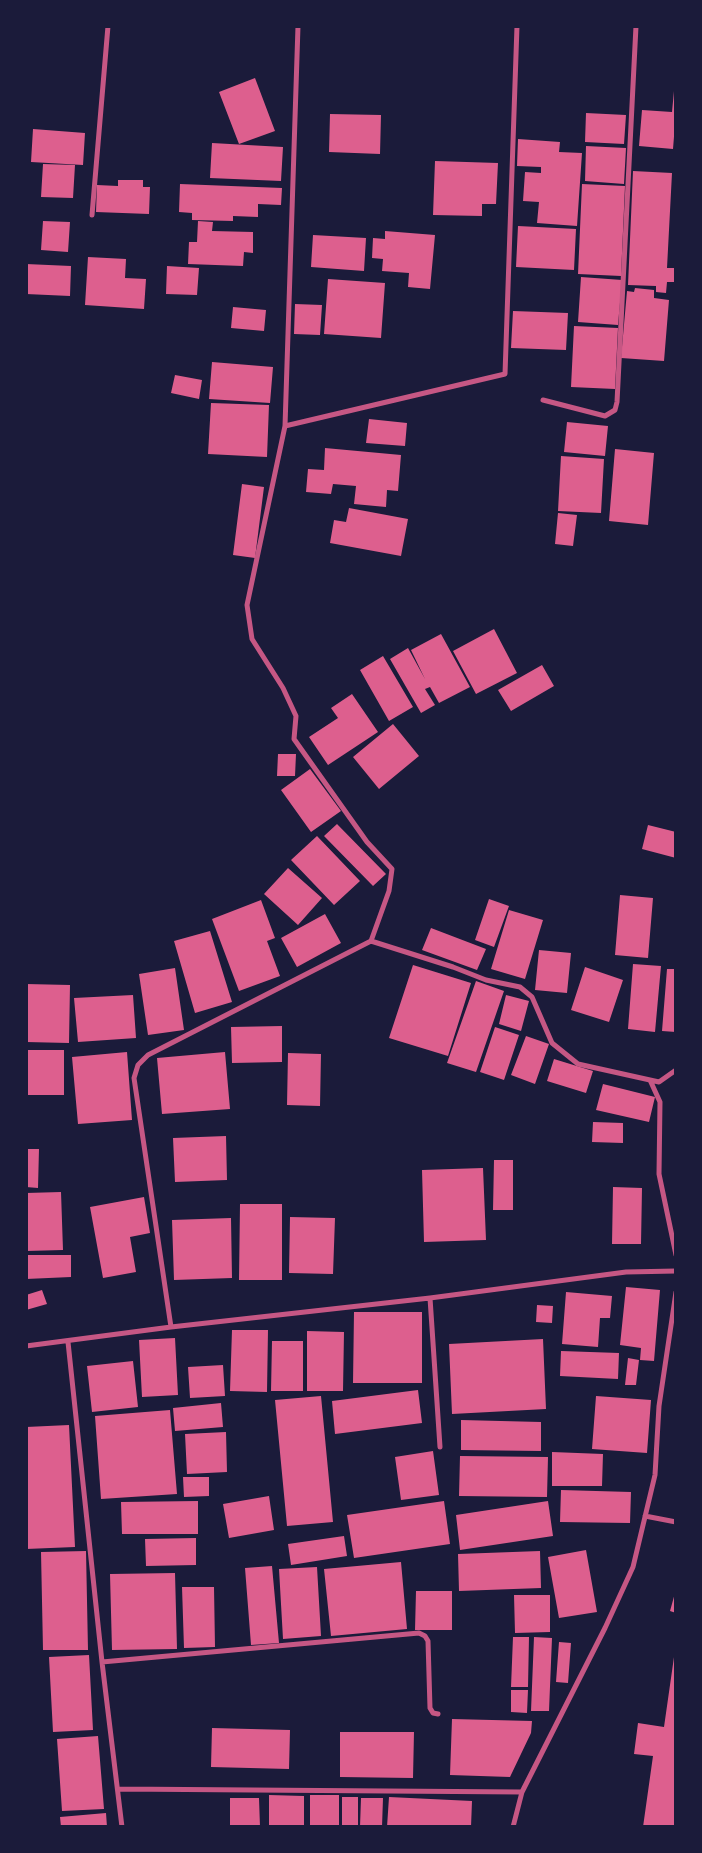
<!DOCTYPE html>
<html>
<head>
<meta charset="utf-8">
<style>
	body { margin:0 }
	#map { position:relative; width:702px; height:1853px; overflow:hidden; background:#1b1b3a; font-family:Raleway,sans-serif }
	canvas { display:block }
	.frame { position:absolute; inset:0; border:28px solid #1b1b3a; pointer-events:none }
</style>
</head>
<body>
<div id="map">
<canvas width="702" height="1853"></canvas>
<div class="frame"></div>
</div>
<script>
const c = document.querySelector('canvas').getContext('2d');
c.lineJoin = 'round';
function paint(path, color) { c.fillStyle = color; c.fill(path, 'evenodd'); }
const toPath = rows => new Path2D(rows.map(r => 'M' + r).join(''));
function stroke(path, color, width, dash) { c.strokeStyle = color; c.lineWidth = width; c.lineCap = dash ? 'butt' : 'round'; c.setLineDash(dash || []); c.stroke(path); }
paint(toPath([
	[255,78,275,131,239,144,219,92],
	[674,91,676,112,673,149,639,146,642,110,672,112],
	[586,113,626,115,624,144,585,142],
	[330,114,381,115,380,154,329,152],
	[33,129,85,133,83,165,31,162],
	[518,139,560,142,559,152,582,153,577,226,537,223,539,202,523,201,525,172,541,173,541,167,517,166],
	[212,143,283,147,281,181,210,178],
	[586,146,626,148,624,184,585,181],
	[435,161,498,163,496,204,482,204,482,216,433,215],
	[43,164,75,165,73,198,41,197],
	[633,171,672,173,667,268,676,268,676,282,667,282,666,293,656,292,656,286,628,285],
	[118,180,143,180,143,187,150,187,149,214,96,212,97,185,118,186],
	[180,184,282,188,281,205,258,204,258,217,233,216,233,221,192,220,192,213,179,212],
	[582,184,625,186,621,276,578,274],
	[43,221,70,222,68,252,41,250],
	[198,221,213,222,212,231,253,232,253,253,244,252,243,266,188,264,189,242,197,242],
	[518,226,576,229,574,270,516,267],
	[385,231,435,235,430,289,408,287,409,273,382,271,383,259,372,258,373,238,385,239],
	[313,235,366,238,364,271,311,267],
	[88,257,126,259,125,278,146,279,144,309,85,305],
	[26,264,71,266,70,296,26,294],
	[167,266,199,268,197,295,166,294],
	[581,277,622,280,618,325,578,322],
	[328,279,385,283,381,338,324,334],
	[635,288,654,290,654,298,669,300,664,361,621,358,627,291,634,292],
	[295,304,322,305,320,335,294,334],
	[233,307,266,310,264,331,231,328],
	[513,311,568,313,566,350,511,348],
	[574,326,618,328,615,389,571,387],
	[212,362,273,367,270,403,209,399],
	[175,375,202,380,199,399,171,393],
	[211,403,269,405,267,457,208,454],
	[369,419,407,423,405,446,366,443],
	[567,422,608,426,605,456,564,452],
	[325,448,401,455,398,491,387,490,386,507,354,504,356,486,333,484,331,494,306,492,308,469,324,470],
	[615,449,654,453,648,525,609,521],
	[561,456,604,459,601,513,558,511],
	[242,484,264,487,255,558,233,555],
	[349,508,408,519,401,556,330,543,334,520,346,522],
	[558,513,577,515,573,546,555,544],
	[494,629,517,673,476,694,453,651],
	[441,634,470,687,439,703,430,687,425,689,435,705,421,713,390,659,408,648,425,679,411,650],
	[383,656,413,707,389,721,360,670],
	[542,665,554,686,511,711,498,690],
	[352,694,378,732,328,765,309,737,338,718,331,708],
	[393,724,419,756,379,789,353,757],
	[278,754,296,754,295,776,277,776],
	[310,769,341,811,311,832,281,790],
	[337,824,386,874,373,886,324,836],
	[648,825,676,832,676,858,642,849],
	[317,836,360,881,334,905,291,860],
	[288,868,322,898,298,925,264,894],
	[620,895,653,898,648,958,615,955],
	[489,899,509,906,494,947,475,940],
	[261,900,275,938,267,941,280,976,239,991,212,919],
	[509,910,543,920,525,979,491,969],
	[325,914,341,943,297,967,281,938],
	[431,928,486,949,477,970,422,950],
	[210,931,232,1002,195,1013,174,941],
	[539,950,571,953,567,993,535,990],
	[633,964,661,966,655,1032,628,1029],
	[413,965,471,983,448,1056,389,1038],
	[585,967,623,980,609,1022,571,1010],
	[175,968,184,1030,148,1035,139,974],
	[667,969,676,969,676,1032,662,1031],
	[476,981,504,991,476,1072,447,1063],
	[26,984,70,985,69,1043,26,1042],
	[133,995,136,1038,78,1042,74,998],
	[506,995,529,1001,521,1031,499,1024],
	[282,1026,282,1062,232,1063,231,1027],
	[495,1027,519,1035,504,1080,480,1072],
	[526,1036,549,1044,535,1084,511,1075],
	[26,1050,64,1050,64,1095,26,1095],
	[127,1052,132,1120,78,1124,72,1057],
	[225,1052,230,1109,162,1114,157,1058],
	[288,1053,321,1054,320,1106,287,1105],
	[554,1059,593,1071,586,1093,547,1081],
	[603,1084,655,1097,649,1122,596,1110],
	[593,1122,623,1123,623,1143,592,1142],
	[226,1136,227,1180,175,1182,173,1138],
	[26,1149,39,1149,38,1188,26,1187],
	[494,1160,513,1160,513,1210,493,1210],
	[483,1168,486,1240,424,1242,422,1170],
	[613,1187,642,1188,641,1244,612,1244],
	[61,1192,63,1250,26,1251,26,1193],
	[144,1197,150,1233,130,1237,136,1272,103,1278,90,1207],
	[240,1204,282,1204,282,1280,239,1280],
	[290,1217,335,1218,333,1274,289,1273],
	[231,1218,232,1278,174,1280,172,1220],
	[26,1255,71,1255,71,1277,26,1279],
	[626,1287,660,1290,654,1361,640,1360,641,1348,620,1345],
	[42,1290,47,1304,26,1310,26,1295],
	[566,1292,612,1296,610,1318,600,1318,598,1347,562,1344],
	[537,1305,553,1306,552,1323,536,1322],
	[354,1312,422,1312,422,1383,353,1383],
	[232,1330,268,1330,267,1392,230,1391],
	[307,1331,344,1332,343,1391,307,1391],
	[175,1338,178,1395,142,1397,139,1340],
	[543,1339,546,1409,452,1414,449,1344],
	[272,1341,303,1341,303,1391,271,1391],
	[561,1351,619,1353,618,1379,560,1376],
	[628,1358,639,1360,636,1385,625,1385],
	[133,1361,138,1407,92,1412,87,1366],
	[223,1365,225,1396,190,1398,188,1367],
	[418,1390,422,1423,335,1434,332,1401],
	[321,1396,333,1522,287,1526,275,1400],
	[596,1396,651,1400,647,1453,592,1449],
	[221,1403,223,1427,175,1431,173,1408],
	[170,1410,177,1494,101,1499,95,1416],
	[461,1420,541,1422,541,1451,461,1450],
	[69,1425,75,1547,26,1549,26,1427],
	[226,1432,227,1472,187,1474,185,1434],
	[433,1451,439,1495,401,1500,395,1457],
	[552,1452,603,1454,602,1486,552,1486],
	[460,1456,548,1457,547,1497,459,1496],
	[183,1477,209,1477,209,1496,184,1497],
	[561,1490,631,1492,630,1523,560,1522],
	[269,1496,274,1530,229,1538,223,1504],
	[198,1501,198,1534,122,1534,121,1502],
	[444,1501,450,1544,354,1558,347,1515],
	[548,1501,553,1536,460,1550,456,1515],
	[344,1536,347,1556,291,1565,288,1544],
	[196,1538,196,1565,146,1566,145,1539],
	[586,1550,597,1612,559,1618,548,1557],
	[86,1551,88,1650,43,1650,41,1552],
	[540,1551,541,1588,459,1591,458,1554],
	[401,1562,407,1629,331,1636,324,1569],
	[272,1566,279,1643,251,1645,245,1568],
	[317,1567,321,1636,283,1639,279,1569],
	[175,1573,177,1649,112,1650,110,1574],
	[182,1587,214,1587,215,1647,184,1648],
	[416,1591,452,1591,452,1630,415,1630],
	[675,1593,676,1593,676,1613,670,1611],
	[514,1595,550,1595,550,1632,515,1633],
	[513,1637,529,1637,528,1687,511,1687],
	[534,1637,552,1638,549,1711,531,1711],
	[559,1642,571,1643,568,1683,556,1682],
	[675,1650,676,1827,643,1827,653,1756,634,1754,638,1723,664,1727],
	[89,1655,93,1730,53,1732,49,1657],
	[511,1690,528,1690,527,1713,511,1712],
	[452,1719,532,1721,531,1733,510,1777,450,1775],
	[212,1728,290,1730,289,1769,211,1767],
	[340,1732,414,1732,413,1778,340,1777],
	[98,1736,104,1809,62,1811,57,1739],
	[269,1795,304,1796,304,1827,269,1827],
	[310,1795,339,1795,339,1827,310,1827],
	[342,1797,358,1797,358,1827,342,1827],
	[389,1797,472,1801,471,1827,387,1827],
	[230,1798,259,1798,260,1827,230,1827],
	[361,1798,383,1798,382,1827,360,1827],
	[106,1813,107,1827,61,1827,60,1817]
]), '#dd5f8e');
stroke(toPath([
	[298,26,285,426,247,605,252,639,283,688,296,716,294,739,367,842,392,869,389,891,371,941],
	[92,215,108,26],
	[543,400,605,416,615,410,617,402,636,26],
	[285,426,505,374,517,26],
	[371,941,453,967,486,980,520,987,532,997,552,1043,578,1064,659,1082,676,1070],
	[650,1080,660,1102,659,1174,676,1255],
	[430,1298,440,1447],
	[171,1327,134,1078,138,1065,148,1055,371,941],
	[68,1342,102,1662,122,1827],
	[26,1346,171,1327,430,1298,626,1272,676,1271],
	[645,1516,676,1522],
	[102,1662,419,1633,425,1636,428,1641,430,1708,433,1713,438,1714],
	[118,1789,522,1792],
	[513,1827,522,1792,605,1628,633,1567,655,1475,659,1406,676,1292]
]), '#c65784', 5);
</script>
</body>
</html>
